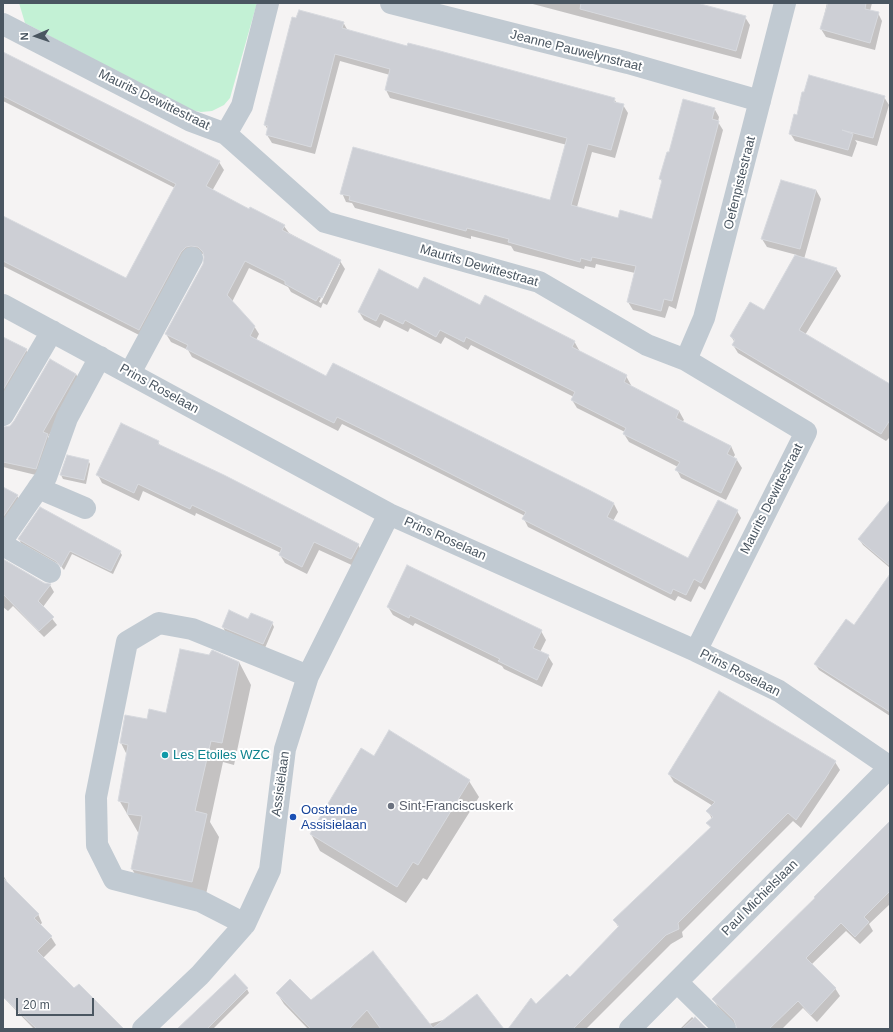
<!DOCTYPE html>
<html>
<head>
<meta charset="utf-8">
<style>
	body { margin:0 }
	#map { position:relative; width:893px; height:1032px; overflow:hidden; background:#f5f3f3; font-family:Helvetica,sans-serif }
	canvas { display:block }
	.frame { position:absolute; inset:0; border:4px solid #4a5661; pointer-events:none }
	.north { position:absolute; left:16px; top:16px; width:40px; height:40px; -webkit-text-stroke:3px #fff; paint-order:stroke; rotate:268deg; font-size:11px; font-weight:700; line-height:16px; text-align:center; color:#4a5661 }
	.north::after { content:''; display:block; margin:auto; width:14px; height:18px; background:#4a5661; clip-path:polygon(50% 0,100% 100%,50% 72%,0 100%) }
	.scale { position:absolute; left:16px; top:998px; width:78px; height:18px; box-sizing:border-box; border:2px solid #4a5661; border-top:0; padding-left:5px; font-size:12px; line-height:14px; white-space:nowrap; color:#4a5661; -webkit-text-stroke:3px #fff; paint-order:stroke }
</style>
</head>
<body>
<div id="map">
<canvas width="893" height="1032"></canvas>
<div class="frame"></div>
<div class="north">N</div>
<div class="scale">20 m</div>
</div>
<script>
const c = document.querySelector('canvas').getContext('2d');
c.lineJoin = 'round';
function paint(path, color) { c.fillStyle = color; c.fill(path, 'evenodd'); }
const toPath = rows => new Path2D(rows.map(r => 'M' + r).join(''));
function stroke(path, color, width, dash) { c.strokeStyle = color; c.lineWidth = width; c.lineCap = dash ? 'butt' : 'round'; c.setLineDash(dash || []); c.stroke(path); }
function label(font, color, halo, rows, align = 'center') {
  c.font = font + ' Helvetica,sans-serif'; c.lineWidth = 4; c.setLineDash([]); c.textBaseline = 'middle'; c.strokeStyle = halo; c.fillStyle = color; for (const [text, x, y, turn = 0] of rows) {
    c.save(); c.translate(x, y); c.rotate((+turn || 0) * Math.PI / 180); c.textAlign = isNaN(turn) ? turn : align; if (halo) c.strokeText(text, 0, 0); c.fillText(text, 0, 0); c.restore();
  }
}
paint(toPath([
	[19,3,257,3,230,98,224,105,212,111,201,112,190,110,25,23]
]), '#c3f1d5');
paint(toPath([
	[529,3,693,3,745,17,750,25,741,59],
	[827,3,872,3,870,11,878,13,882,21,875,50,826,37,821,29],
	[343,22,348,31,614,99,617,103,623,105,628,113,615,158,592,152,577,207,618,219,652,220,663,183,660,179,670,154,714,108,719,117,718,122,723,130,676,309,669,306,665,318,633,310,628,302,635,273,596,264,595,268,585,266,584,269,514,251,511,246,471,236,471,239,355,208,352,203,346,202,342,193,551,201,567,145,390,98,386,90,390,75,340,61,315,154,272,143,267,135,268,130,265,125],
	[3,53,219,162,224,170,212,191,284,226,289,233,340,261,345,269,327,305,323,303,321,308,291,292,288,287,249,268,232,302,254,326,259,334,256,340,327,378,591,492,614,504,618,512,613,521,689,559,737,511,741,518,705,590,699,586,691,602,678,596,675,601,528,527,524,519,525,516,342,424,338,431,192,357,188,350,171,342,166,334,204,264,205,257,203,254,196,253,143,337,3,266,3,217,127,279,175,188,3,101],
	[338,264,340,264,321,303,319,302],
	[884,97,889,105,877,146,855,140,857,143,852,157,795,141,790,133,798,116],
	[816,190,821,199,804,259,836,268,841,276,805,335,890,385,890,437,886,441,738,353,733,345,735,343,731,336,765,311,797,255,767,247,762,239],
	[418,290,480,306,574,341,579,350,578,352,626,376,631,385,630,387,679,411,684,420,682,422,731,446,735,455,733,458,737,460,742,468,726,500,681,478,677,470,678,467,629,442,624,434,625,432,577,408,572,400,574,397,471,345,468,350,445,337,441,344,410,328,408,332,384,320,380,328,364,320,359,312],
	[3,339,26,350,30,357,3,404],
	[76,374,80,382,48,437,51,443,40,476,3,467,3,428,9,427],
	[158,442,161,447,358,545,363,553,356,567,319,550,307,574,285,563,280,555,281,553,196,513,195,516,143,491,139,501,102,483,98,475],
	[88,460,90,464,86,484,63,479,61,475],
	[3,488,17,496,22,503,3,530],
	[890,513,890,568,863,545,859,539],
	[19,539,120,552,122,555,113,574,72,554,64,570,60,565,21,543],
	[3,561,43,584,50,585,54,592,43,607,57,625,44,637,13,606,8,611,3,607],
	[890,575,890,716,819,670,815,664,854,626],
	[388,607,541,631,546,640,540,652,548,656,553,664,542,687,504,669,502,666,415,623,413,626,393,615],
	[229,612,249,621,272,623,274,627,265,648,225,631,223,627],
	[210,656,239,662,251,685,234,765,223,762,210,822,219,837,204,903,145,891,132,869,139,834,119,800,127,755,121,743,147,721,167,714],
	[374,757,469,781,479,797,427,880,423,878,406,903,320,851,311,834],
	[835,762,840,770,801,828,793,821,682,932,683,937,671,944,586,1029,512,1029,536,1005,570,979,619,928,614,920,711,829,708,823,712,819,708,811,713,806,674,782,669,774],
	[890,823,890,904,869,924,873,931,860,944,846,931,811,965,835,988,840,996,817,1022,803,1008,782,1029,738,1029,718,1007,713,999],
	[3,875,9,885,38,914,42,923,40,925,51,937,56,945,43,958,74,989,120,1029,34,1029,3,997],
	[373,953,429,1024,447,1019,501,1029,308,1029,284,1004,277,993,311,1001],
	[247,989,249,993,213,1029,184,1029],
	[692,1017,706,1029,680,1029]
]), '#0003');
const building = toPath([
	[581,3,697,3,746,16,736,51,580,9,581,3],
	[828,3,866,3,865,9,879,12,870,43,820,29,828,3],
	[299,10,344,22,342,28,407,46,408,43,440,51,615,98,614,102,624,104,611,150,588,144,571,205,618,218,620,210,652,219,662,180,659,179,667,152,669,152,683,99,715,108,712,119,719,121,672,301,664,299,661,311,627,302,636,266,592,257,591,261,581,258,580,262,508,242,509,239,467,228,466,231,349,200,350,196,340,194,353,147,550,200,567,138,385,90,390,69,335,54,311,147,266,135,268,126,264,125,292,17,296,18,299,10],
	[3,52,220,161,206,186,249,209,250,207,285,225,282,230,341,260,322,298,319,296,316,301,285,284,285,281,245,261,227,295,255,326,250,336,326,376,333,363,591,491,614,503,607,517,688,558,718,500,738,510,701,583,694,579,686,595,673,589,671,594,522,519,526,512,380,438,337,417,334,423,186,349,188,345,165,334,203,264,204,257,203,252,198,247,191,246,186,247,181,252,139,330,3,261,3,216,126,278,176,184,3,96,3,52],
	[809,75,885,96,873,138,842,130,853,134,848,150,789,134,794,114,797,115,802,92,804,92,809,75],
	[781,180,816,190,800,249,761,239,781,180],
	[795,255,837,268,799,330,890,384,890,420,881,434,732,345,735,340,730,336,750,302,764,310,795,255],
	[379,269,418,289,424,277,480,305,485,295,575,341,572,347,627,375,624,382,679,411,676,418,731,446,727,454,737,459,721,493,675,470,680,462,623,434,626,428,571,400,575,392,466,337,464,342,440,330,436,337,405,320,403,324,380,313,376,321,358,312,379,269],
	[3,337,27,349,3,390,3,337],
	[50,359,76,374,43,432,48,434,36,469,3,462,3,427,10,426,14,421,50,359],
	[121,423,159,441,158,444,224,475,359,544,351,559,314,542,302,567,279,555,282,548,192,505,190,509,138,484,134,493,96,475,121,423],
	[67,455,89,460,84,480,60,475,67,455],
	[3,487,18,495,3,517,3,487],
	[890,500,890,566,858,539,890,500],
	[40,507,121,551,111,571,70,551,61,567,56,561,18,539,40,507],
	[3,559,44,583,51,584,38,601,54,617,39,631,3,594,3,559],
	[407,565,542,630,533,648,549,655,537,680,498,661,500,659,410,615,409,618,387,607,407,565],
	[890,574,890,712,814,664,846,619,854,625,890,574],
	[229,610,248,619,251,613,273,622,263,644,222,627,229,610],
	[180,649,209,655,212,650,239,662,222,743,211,741,195,811,207,814,192,882,131,869,142,816,127,814,129,803,118,801,128,745,120,743,125,715,147,719,149,709,166,713,180,649],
	[719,691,836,761,825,779,796,820,788,813,678,923,679,929,666,935,573,1029,508,1029,531,998,536,1004,567,974,570,977,619,926,613,920,711,827,706,823,713,817,706,811,715,802,668,774,719,691],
	[389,730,470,780,418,865,413,862,397,887,310,834,361,748,374,756,389,730],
	[890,821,890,891,864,917,869,922,855,937,841,923,806,958,836,988,811,1015,798,1001,769,1029,737,1029,734,1020,712,999,815,898,814,897,890,821],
	[3,878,39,914,34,918,52,936,37,951,74,988,79,984,124,1029,37,1029,3,997,3,878],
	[373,951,433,1028,477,994,504,1029,381,1029,367,1010,349,1029,311,1029,276,993,290,979,311,1000,373,951],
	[235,974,248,988,207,1029,177,1029,235,974],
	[695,1017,707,1029,682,1029,695,1017]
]);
paint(building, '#cdcfd5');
stroke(building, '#d7d9de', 1);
stroke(toPath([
	[391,3,628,63,760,101],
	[3,24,191,121,226,134,325,222,539,282,647,345,686,360,806,432,696,651],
	[226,134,242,106,268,3],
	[3,305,389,514,696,651,779,691,890,767],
	[686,360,704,318,785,3],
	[130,373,192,258],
	[3,415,52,331],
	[38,488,85,508],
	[3,539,46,477,67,418,100,357],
	[3,545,50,572],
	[245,924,200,901,114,879,97,845,96,797,127,642,159,623,192,629,308,676],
	[677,982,725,1029],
	[143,1029,200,975,245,924,270,870,285,749,308,676,389,514],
	[630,1029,890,767]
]), '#c1cad2', 22);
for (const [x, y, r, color] of [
	[165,755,4,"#0f9aa8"],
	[391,806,4,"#6b7280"],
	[293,817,4,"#1a4fb4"]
]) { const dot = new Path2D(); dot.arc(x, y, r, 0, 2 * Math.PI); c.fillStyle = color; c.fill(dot); stroke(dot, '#fff', 1.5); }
label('13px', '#4a5661', '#fff', [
	["Jeanne Pauwelynstraat",576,51,14],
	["Maurits Dewittestraat",154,100,26],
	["Oefenpistestraat",740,183,-76],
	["Maurits Dewittestraat",479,266,16],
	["Prins Roselaan",159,389,29],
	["Maurits Dewittestraat",772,499,-63],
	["Prins Roselaan",445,539,24],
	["Prins Roselaan",740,673,27],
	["Assisiëlaan",281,784,-82],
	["Paul Michielslaan",760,898,-45]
]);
label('13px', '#0d838f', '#fff', [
	["Les Etoiles WZC",173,755]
], 'left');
label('13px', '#5b616d', '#fff', [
	["Sint-Franciscuskerk",399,806]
], 'left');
label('13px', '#164399', '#fff', [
	["Oostende",301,810],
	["Assisielaan",301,825]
], 'left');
</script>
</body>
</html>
